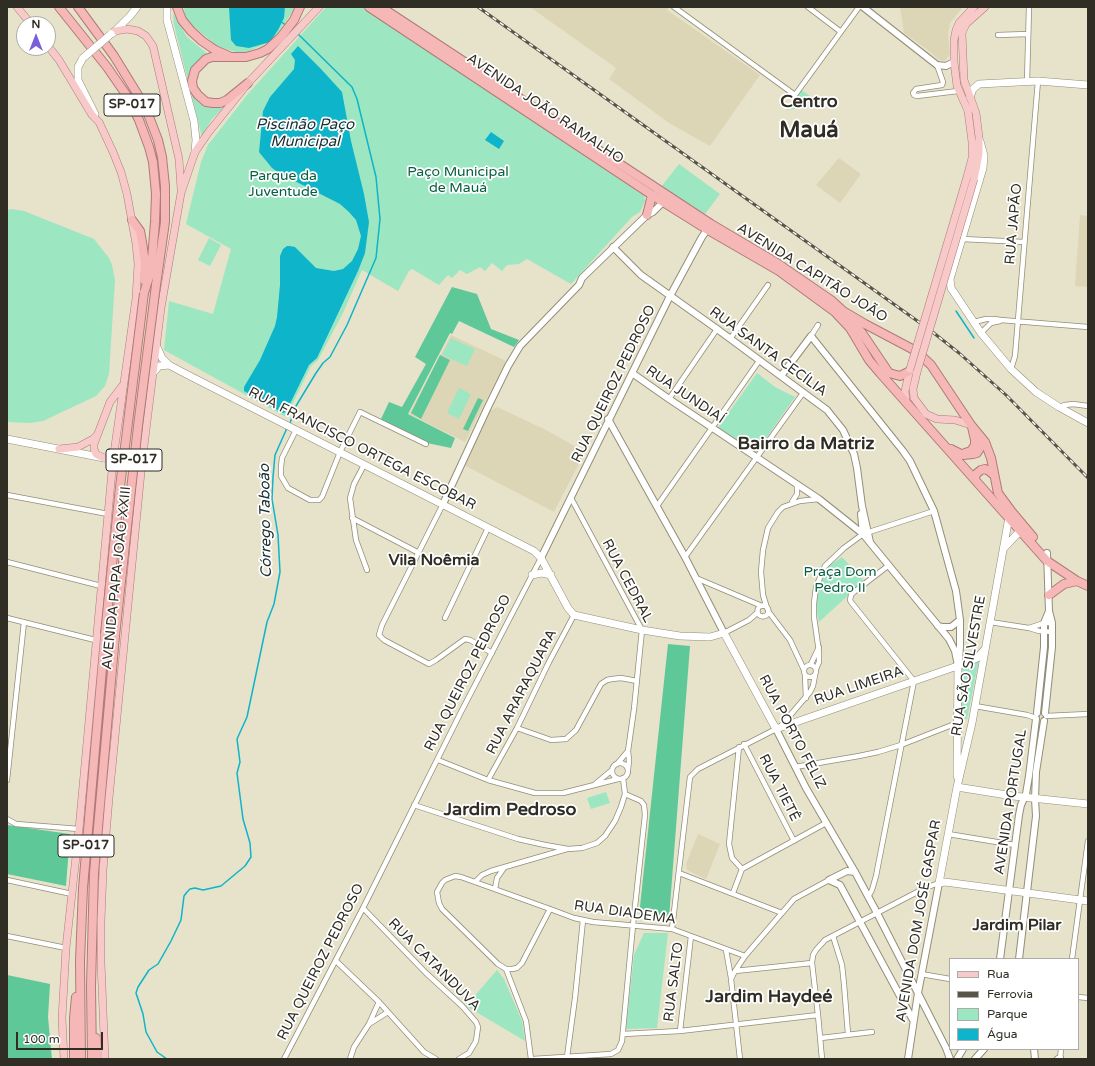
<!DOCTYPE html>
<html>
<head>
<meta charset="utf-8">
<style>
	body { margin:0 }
	#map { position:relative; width:1095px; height:1066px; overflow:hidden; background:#e7e2ca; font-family:"Varela Round",sans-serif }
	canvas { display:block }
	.frame { position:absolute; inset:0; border:8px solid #2f2d24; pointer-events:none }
	.legend { position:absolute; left:949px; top:958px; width:130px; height:92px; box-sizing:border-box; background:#fff; border:1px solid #acaba7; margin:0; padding:5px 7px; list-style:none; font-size:12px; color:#2f2d24 }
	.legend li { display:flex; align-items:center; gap:8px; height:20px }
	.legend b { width:20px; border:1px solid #acaba7 }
	.north { position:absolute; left:16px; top:16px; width:40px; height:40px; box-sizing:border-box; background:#fff; border:1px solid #acaba7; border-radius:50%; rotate:0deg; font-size:11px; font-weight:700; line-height:16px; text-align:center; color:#2f2d24 }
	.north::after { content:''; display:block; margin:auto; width:14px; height:18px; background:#795fda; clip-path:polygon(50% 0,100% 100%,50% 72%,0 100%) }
	.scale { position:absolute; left:16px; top:1032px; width:87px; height:18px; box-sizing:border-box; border:2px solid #2f2d24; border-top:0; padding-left:5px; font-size:12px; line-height:14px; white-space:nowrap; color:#2f2d24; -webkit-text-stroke:3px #fff; paint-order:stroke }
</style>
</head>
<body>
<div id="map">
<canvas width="1095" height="1066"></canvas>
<div class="frame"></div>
<ul class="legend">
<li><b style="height:5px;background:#f8c9c9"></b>Rua</li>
<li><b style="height:5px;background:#575548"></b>Ferrovia</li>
<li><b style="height:11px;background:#9ce6c2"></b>Parque</li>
<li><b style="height:11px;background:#0db4ca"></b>Água</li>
</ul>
<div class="north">N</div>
<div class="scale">100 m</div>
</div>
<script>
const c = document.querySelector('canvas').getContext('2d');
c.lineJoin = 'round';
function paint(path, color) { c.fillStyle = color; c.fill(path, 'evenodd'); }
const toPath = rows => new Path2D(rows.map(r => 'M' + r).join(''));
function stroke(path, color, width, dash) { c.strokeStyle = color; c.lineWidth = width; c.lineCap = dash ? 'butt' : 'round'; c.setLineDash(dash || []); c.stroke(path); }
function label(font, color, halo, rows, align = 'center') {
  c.font = font + ' "Varela Round",sans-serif'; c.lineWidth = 3.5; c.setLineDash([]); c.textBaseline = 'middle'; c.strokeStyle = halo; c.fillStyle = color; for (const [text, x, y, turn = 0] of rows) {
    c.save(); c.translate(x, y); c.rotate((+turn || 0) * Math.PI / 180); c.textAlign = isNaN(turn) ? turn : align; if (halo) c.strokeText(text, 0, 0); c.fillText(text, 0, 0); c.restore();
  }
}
paint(toPath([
	[530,7,669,7,667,10,760,75,710,146,669,123,609,79,616,68],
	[900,7,963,7,950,23,948,34,950,54,945,61,939,60,928,50,904,33],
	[839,158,861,174,840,203,816,185],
	[1080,215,1088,216,1088,287,1075,286],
	[451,335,506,361,465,442,409,414],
	[497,407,546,430,585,452,554,512,464,465,488,412],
	[698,834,720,844,706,879,687,870,686,864]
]), '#dcd6b7');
paint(toPath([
	[184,7,296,7,272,41,242,54,217,46,185,19],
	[326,7,362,7,644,196,645,201,640,212,632,217,571,284,527,259,519,264,507,265,502,271,492,263,485,271,480,267,467,274,460,270,452,278,448,275,439,285,412,269,409,271,398,291,362,270,343,313,318,360,311,366,286,417,164,350,169,301,213,314,231,249,186,224,201,162,208,145,247,95],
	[173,13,187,37,209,55,197,62,190,74,190,82,192,94,195,99,203,106,213,108,226,105,212,119,202,137,174,25],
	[801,90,824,105,786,110],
	[679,164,720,194,705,214,661,187],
	[12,209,24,211,94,239,109,258,112,265,115,280,109,374,105,386,96,396,43,421,30,423,7,422,7,210],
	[209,238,221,245,210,266,198,260],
	[451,338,475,349,467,366,442,355],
	[757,373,775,387,795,397,755,454,717,429],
	[459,388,471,394,459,419,447,413],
	[842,557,864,581,819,622,815,603,826,568],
	[979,660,967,719,960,720,961,667],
	[606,792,610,803,591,809,587,798],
	[644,933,668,933,657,1028,626,1029,634,955],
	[497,970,504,979,522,1021,525,1041,466,1006]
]), '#9ce6c2');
paint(toPath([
	[452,287,477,294,491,329,519,340,514,347,459,321,452,334,450,333,408,414,455,438,451,448,427,443,381,419,389,402,402,407,426,364,415,357],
	[440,355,450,360,421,419,411,413],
	[478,398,483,400,468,431,463,429],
	[668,644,690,646,669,918,659,918,639,916],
	[7,825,70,834,66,886,7,874],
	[7,975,50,984,48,1017,52,1059,7,1059]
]), '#5ec899');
paint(toPath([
	[229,7,285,7,284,18,278,30,270,42,249,48,236,46,231,40],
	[298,46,321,69,342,92,351,141,364,194,369,222,365,253,358,271,317,358,309,365,286,412,283,413,244,391,244,387,260,360,275,326,277,317,280,285,280,256,283,249,287,246,290,246,295,247,316,268,334,271,343,269,352,261,358,249,361,236,356,220,349,212,340,204,279,173,272,168,259,152,263,111,270,97,294,69,295,60,291,54],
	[491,132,504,141,499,149,485,140]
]), '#0db4ca');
stroke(toPath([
	[280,21,287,26],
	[956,311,974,338],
	[290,423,296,406,316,373,323,363,330,357,347,325,376,258,380,219,376,177,357,99,352,87,298,34],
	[167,1059,157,1052,146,1032,143,1014,136,993,138,987,149,970,158,964,171,941,181,920,184,896,187,892,190,889,195,888,203,890,221,886,245,866,251,857,250,843,243,819,237,773,240,762,237,739,247,717,267,622,274,604,280,572,278,535,272,499,273,477,275,455,287,428]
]), '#0db4ca', 1.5);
const minor = toPath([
	[674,7,795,95,859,7],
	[808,7,841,32],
	[998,35,1028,34],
	[937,65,943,82,942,85,916,89,913,93,914,95,917,96,958,91],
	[1027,82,1029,7],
	[962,239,1024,242],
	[974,322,986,319,994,319,1001,320,1088,327],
	[981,333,991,323,1000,321],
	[811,336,818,325],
	[730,339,768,285],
	[1011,369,1015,356,1038,81],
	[669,399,717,329],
	[1059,407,1065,405,1073,404,1088,406],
	[296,430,282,458,281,467,281,476,288,488,310,500,319,500,322,497,340,452,360,412,426,444],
	[364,465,354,484,350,498,356,540,367,570],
	[7,495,108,514],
	[571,498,642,630,634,709,628,751,629,760,628,770],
	[792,502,797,494,797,484],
	[443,504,382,625,379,635,384,640,429,664,436,660,465,639,470,640,492,653],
	[657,506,759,361],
	[352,518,419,553],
	[685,557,803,393],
	[7,562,101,586],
	[696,578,762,606],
	'757.5 611a5.5 5.5 0 1 1 11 0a5.5 5.5 0 1 1-11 0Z',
	[767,608,763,595,761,572,763,550,768,528,778,512,783,507,800,501,819,499],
	[768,611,790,640,804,670],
	[7,618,95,640],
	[445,618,488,528],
	[990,622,1029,628,1039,631,1052,632],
	[1029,628,1044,623,1052,623],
	[724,633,749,620,757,613],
	[811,664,819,647],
	'804 671a6 6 0 1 1 12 0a6 6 0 1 1-12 0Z',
	[816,669,819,662,819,652,814,617,814,603,816,587,825,566,844,548,863,534,934,511],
	[805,675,806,698],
	[975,706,1027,715,1036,718],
	[1046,716,1088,714],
	[781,726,810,692,813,686,815,675],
	[517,728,551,740,566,739,576,730,601,684,607,680,612,679,621,678,637,681],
	[744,744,794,841],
	[739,747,729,844,732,858,742,869],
	[438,760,488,780,535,793,563,793,618,779],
	'612 771a8 8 0 1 1 16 0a8 8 0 1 1-16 0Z',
	[617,764,628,751],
	[795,767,859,756,878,752,901,745,952,725,957,725],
	[7,780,24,622],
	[488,780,517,728,549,662,574,615],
	[594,785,612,770],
	[414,805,518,839,545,845,568,849,582,848,597,843,605,836,615,821,621,807,625,794,623,778],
	[7,819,16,824,79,829],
	[948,834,1015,845],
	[679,873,782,913],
	[7,880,72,894],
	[475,882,482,875,491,871,567,849],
	[495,889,497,878,504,868],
	[733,893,742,869,826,823],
	[868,897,872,890,876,876,914,681,851,602,850,600,851,595,854,592,889,565],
	[363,908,426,973,462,1006,476,1022,478,1027,476,1041,469,1053,459,1059],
	[550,909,522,963,517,968,512,969,506,969,498,964,442,909,439,903,437,892,442,883,445,880,455,876,461,877,475,882,550,909,574,918,593,922,672,929,745,956],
	[672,929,690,777,698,769,776,729],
	[7,936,66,948],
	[833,936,842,965,844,984,848,1034],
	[726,950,731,978],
	[1072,959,1088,841],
	[336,961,379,1002,424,1052,436,1059],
	[506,969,526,1021,531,1059],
	[735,971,812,963],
	[921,974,950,979],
	[1078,997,1088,998],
	[369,1024,388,1012],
	[680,1031,691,936],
	[623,1034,680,1031,818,1015],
	[821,1038,872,1032],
	[567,1057,575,998,583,920],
	[284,1059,363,908,461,712,541,558],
	[350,1059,354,1047,369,1024,379,1002],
	[533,1059,611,1054,618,1050,622,1041,633,925,645,815,644,805,641,801,625,794],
	[740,1059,731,979,735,971,745,956,794,899,829,880],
	[822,1059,818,1015,812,963,813,955,816,950,825,940,925,888,939,883],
	[1060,1059,1061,1049]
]);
const tertiary = toPath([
	[863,7,937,65,946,66,954,62],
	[613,247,641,275,717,329,827,410,843,430,854,454,857,468,862,506,870,542],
	[632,373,669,399,819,499,863,534,949,639,955,651,958,666],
	[781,376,811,336,903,451,910,461,934,511,956,591,960,620,960,646,959,662],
	[608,419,685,557,724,633],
	[443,504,487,409,508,366,520,346,579,285,582,278,647,215,653,212,665,200],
	[861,514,863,534],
	[541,558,670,296,702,237,709,227],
	[938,626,942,627,951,627,960,620],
	[1037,713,1044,647,1044,623,1049,611],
	[1045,713,1052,647,1052,623,1049,611,1047,553],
	[776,729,806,788,855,872,877,913,946,1048,950,1059],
	[829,880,840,885,913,1020],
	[829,880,847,871,855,872],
	[1000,959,1019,815,1021,805,1026,794,1029,776,1036,719],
	[1019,959,1036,816,1035,799,1036,772,1044,721],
	[1034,1049,1035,1059],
	[908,1059,918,993,939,883],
	[957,1059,963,1049],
	[975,1059,984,1049],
	[1058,1059,1060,1058]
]);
const secondary = toPath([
	[167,7,167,20,194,121,196,140,195,152],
	[113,33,130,16,137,7],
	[83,58,78,67,78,80,95,114],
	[970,97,973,89,979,84,1038,81,1088,85],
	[980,141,984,156,983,168,950,279,951,288,981,333,1011,369,1036,392,1059,407,1088,423],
	[156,345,162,358,169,365,186,374,534,551,541,558,568,608,574,615,642,630,680,636,710,637,724,633,776,729,966,663,977,658,985,649],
	[153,373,159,366,169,365],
	[7,439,104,458,139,462],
	[1009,517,972,723,957,787,939,883,945,882,1088,901],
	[1004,548,1020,531],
	[532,575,542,573,551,575],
	[957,776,958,666],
	[957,787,1013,796,1088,804]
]);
const primary = toPath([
	[17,7,31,24],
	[115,31,127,29,138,31,146,36,153,46,179,159,181,189],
	[48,46,59,60,92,115,99,122,113,152,121,172,127,194,136,244,138,264,136,298,113,460,79,829,66,948,62,1018,64,1059],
	[967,177,972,158,972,142,968,111,957,86,954,62,954,40,956,30,959,23,974,7],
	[974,179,979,154,979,137,976,113,964,80,962,33,966,24,985,7],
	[917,372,913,389,914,398,926,414,937,419,955,420,971,425],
	[906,402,905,391,910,369],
	[59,449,78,447,93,439,97,435],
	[104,458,96,454,94,449,94,444,110,402,123,385],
	[105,1059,101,963,101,921,103,870,109,798,142,462,161,308,181,193,195,152,208,133,248,83,319,7]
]);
const trunk = toPath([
	[59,7,107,67,127,96,139,120,149,147,153,162,156,194,155,222,152,259,149,277,144,293],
	[78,7,114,56,138,95,148,114,158,140,162,157,165,186,165,222,156,285],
	[177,7,182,20,191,31,202,41,215,50,229,56],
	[369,7,652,195,708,230,779,271,835,312,850,328,869,360,880,373,1047,561,1077,581,1088,586],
	[381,7,711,224,777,263,831,300,843,311,865,324,916,351,931,365,971,425,985,442,991,458,998,493,1012,512,1033,537],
	[248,83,227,100,220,103,213,103,206,102,198,95,193,88,192,81,195,70,206,59,212,57,246,57,260,53,268,49,281,37,294,20,300,7],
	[647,215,652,195],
	[132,220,140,231,142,242,145,263,144,280],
	[849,317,862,333,889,373,900,376,910,371],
	[951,449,963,455,973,454,977,453,980,448,981,438],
	[965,453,971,451,975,445,975,440,972,427],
	[975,479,976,474,981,470,985,469,989,471,994,475],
	[1049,595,1064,584,1077,581],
	[96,1038,98,1059],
	[74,1059,74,1018,76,997],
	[81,1059,80,961,83,888,105,634],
	[92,1059,91,986,94,873,115,636]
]);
stroke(minor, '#938e77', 6);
stroke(tertiary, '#938e77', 8);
stroke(secondary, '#938e77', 8);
stroke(primary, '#af7b78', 8);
stroke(trunk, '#af7b78', 10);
stroke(minor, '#fff', 4.5);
stroke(tertiary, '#fff', 6);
stroke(secondary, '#fff', 7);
stroke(primary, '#f8c9c9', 7);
stroke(trunk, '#f6b7b7', 8);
const rail = toPath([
	[478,7,930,330,959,353,1006,395,1088,478]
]);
stroke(rail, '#575548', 3);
stroke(rail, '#fff', 1.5, [4.5]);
const secondaryBridge = toPath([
	[83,58,111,34]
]);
const primaryBridge = toPath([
	[910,369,967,177],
	[917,372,974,179]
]);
const trunkBridge = toPath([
	[105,634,120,487,144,293],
	[115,636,138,426,156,285]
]);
stroke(secondaryBridge, '#938e77', 8, []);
stroke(primaryBridge, '#af7b78', 8, []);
stroke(trunkBridge, '#af7b78', 10, []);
stroke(secondaryBridge, '#fff', 7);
stroke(primaryBridge, '#f8c9c9', 7);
stroke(trunkBridge, '#f6b7b7', 8);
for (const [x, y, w] of [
	[132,105,56],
	[134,460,56],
	[86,846,56]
]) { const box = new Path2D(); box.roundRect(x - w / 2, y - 11, w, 22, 3); c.fillStyle = '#fff'; c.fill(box); stroke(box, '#2f2d24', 1); }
label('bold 13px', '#2f2d24', null, [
	["SP-017",132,105],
	["SP-017",134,460],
	["SP-017",86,846]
]);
label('14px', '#2f2d24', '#fff', [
	["AVENIDA JOÃO RAMALHO",545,109,34],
	["RUA JAPÃO",1014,224,-85],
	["AVENIDA CAPITÃO JOÃO",812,273,32],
	["RUA SANTA CECÍLIA",768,352,36],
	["RUA QUEIROZ PEDROSO",614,384,-64],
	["RUA JUNDIAÍ",685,395,34],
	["RUA FRANCISCO ORTEGA ESCOBAR",362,449,27],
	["AVENIDA PAPA JOÃO XXIII",117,578,-84],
	["RUA CEDRAL",627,581,62],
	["RUA SÃO SILVESTRE",969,666,-80],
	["RUA QUEIROZ PEDROSO",468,673,-63],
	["RUA LIMEIRA",859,686,-19],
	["RUA ARARAQUARA",522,692,-63],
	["RUA PORTO FELIZ",792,732,62],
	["RUA TIETÊ",779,788,63],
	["AVENIDA PORTUGAL",1011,802,-81],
	["RUA DIADEMA",625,913,8],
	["AVENIDA DOM JOSÉ GASPAR",919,921,-80],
	["RUA QUEIROZ PEDROSO",321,962,-63],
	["RUA CATANDUVA",434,965,45],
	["RUA SALTO",674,982,-83]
]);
label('14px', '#075e40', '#fff', [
	["Paço Municipal",458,172],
	["de Mauá",458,188],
	["Parque da",283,176],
	["Juventude",283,192],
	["Praça Dom",840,572],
	["Pedro II",840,588]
]);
label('italic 15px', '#182f33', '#fff', [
	["Piscinão Paço",305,125],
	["Municipal",305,142],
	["Córrego Taboão",266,521,-91]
]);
label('bold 16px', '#2f2d24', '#fff', [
	["Vila Noêmia",434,561],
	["Jardim Pilar",1017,926]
]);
label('bold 18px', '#2f2d24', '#fff', [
	["Centro",809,102],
	["Bairro da Matriz",806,444],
	["Jardim Pedroso",510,810],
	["Jardim Haydeé",769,997]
]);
label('bold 22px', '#2f2d24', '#fff', [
	["Mauá",809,131]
]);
</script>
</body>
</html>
